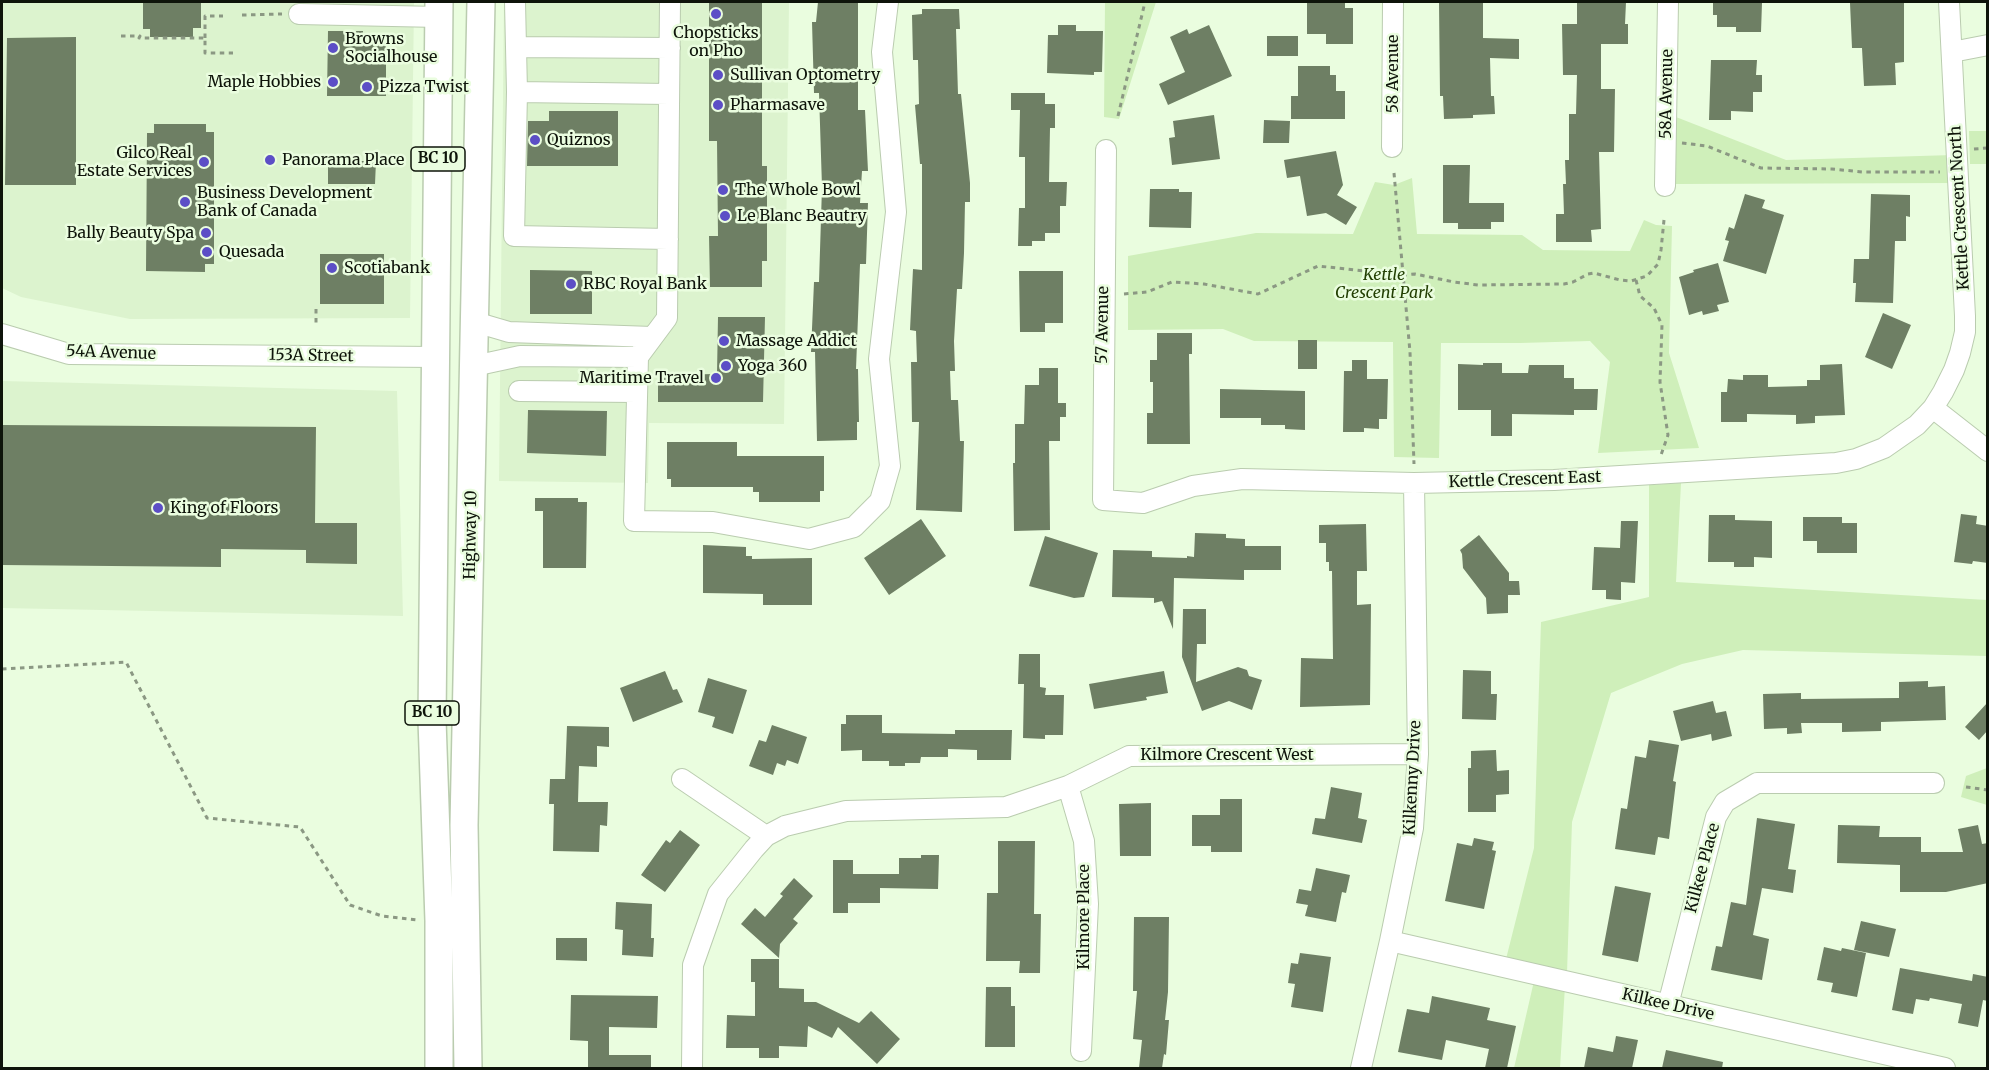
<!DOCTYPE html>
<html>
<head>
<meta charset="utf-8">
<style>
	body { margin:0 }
	#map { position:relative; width:1989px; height:1070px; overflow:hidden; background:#eafddf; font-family:Merriweather,serif }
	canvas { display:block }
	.frame { position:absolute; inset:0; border:3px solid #0e140a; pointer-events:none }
</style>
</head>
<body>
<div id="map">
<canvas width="1989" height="1070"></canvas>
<div class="frame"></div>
</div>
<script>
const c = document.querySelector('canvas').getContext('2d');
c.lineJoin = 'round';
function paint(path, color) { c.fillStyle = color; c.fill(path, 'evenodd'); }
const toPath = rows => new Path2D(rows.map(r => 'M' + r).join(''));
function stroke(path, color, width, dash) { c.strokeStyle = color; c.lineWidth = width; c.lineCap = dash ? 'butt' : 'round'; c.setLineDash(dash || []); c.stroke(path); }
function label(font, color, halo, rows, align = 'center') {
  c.font = font + ' Merriweather,serif'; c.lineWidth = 5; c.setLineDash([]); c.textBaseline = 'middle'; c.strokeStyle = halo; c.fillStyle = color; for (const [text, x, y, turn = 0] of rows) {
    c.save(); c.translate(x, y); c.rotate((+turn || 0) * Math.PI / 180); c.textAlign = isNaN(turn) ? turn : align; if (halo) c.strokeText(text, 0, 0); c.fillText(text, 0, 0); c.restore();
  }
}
paint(toPath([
	[2,2,414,2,410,318,130,319,21,297,2,288],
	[504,2,789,2,784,424,649,423,648,483,499,481],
	[2,381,397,391,403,616,2,608]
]), '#dcf3ce');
paint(toPath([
	[1105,2,1156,2,1119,119,1104,117],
	[1676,117,1786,160,1953,155,1955,183,1674,184],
	[1969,131,1987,131,1987,164,1970,164],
	[1412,178,1417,234,1522,235,1543,250,1630,251,1644,220,1656,225,1672,226,1669,353,1699,448,1598,453,1610,362,1590,341,1520,343,1441,343,1439,458,1394,457,1393,342,1254,341,1223,329,1128,330,1128,256,1256,233,1353,234,1375,182,1394,185],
	[1681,483,1676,582,1987,600,1987,656,1743,650,1682,664,1611,693,1572,822,1567,973,1506,959,1534,848,1541,622,1649,597,1649,485],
	[1987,768,1987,805,1961,797,1966,776],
	[1534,981,1565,986,1560,1068,1514,1068]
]), '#cfefba');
paint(toPath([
	[143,2,201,2,201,28,193,28,193,37,150,37,150,29,143,29],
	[709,2,762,2,762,166,767,166,767,261,762,261,762,287,710,287,709,236,718,236,717,141,709,141],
	[818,2,858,2,858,110,865,110,868,171,862,171,860,203,868,203,866,264,860,264,856,369,858,369,859,422,857,422,857,440,817,441,815,352,811,352,814,282,819,282,822,187,819,93,814,93,812,22,816,22],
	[1307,2,1345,2,1345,8,1353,8,1353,44,1326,44,1326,34,1307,34],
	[1439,2,1483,2,1483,38,1519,39,1519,59,1490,58,1491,96,1494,96,1495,114,1473,115,1473,118,1444,119,1443,96,1440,96],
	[1577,2,1626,2,1625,24,1628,24,1628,44,1601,44,1601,89,1615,89,1614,152,1599,152,1601,229,1591,230,1592,242,1556,242,1556,214,1564,214,1563,184,1566,184,1565,160,1569,160,1569,114,1576,114,1577,75,1563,75,1562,24,1577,24],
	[1713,2,1757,2,1762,3,1761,32,1736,32,1736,27,1717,27,1717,15,1713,15],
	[1872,2,1904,2,1904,62,1895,63,1896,85,1864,86,1862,48,1852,48,1850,3],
	[922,9,959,9,960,29,956,29,958,94,961,94,970,183,970,202,965,202,964,253,962,289,957,289,954,341,955,371,950,371,951,400,958,400,960,441,964,441,962,512,916,510,919,422,912,422,911,362,917,362,916,331,910,330,913,269,922,270,922,164,920,164,915,105,919,104,918,60,913,60,912,15,922,14],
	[1058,25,1076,25,1076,31,1103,31,1102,72,1094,72,1094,75,1047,73,1048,35,1058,35],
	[1209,25,1232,76,1168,105,1159,84,1185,72,1170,37,1187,29,1189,34],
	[328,31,363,31,363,43,386,43,386,96,327,96],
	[1267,36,1298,36,1298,56,1267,56],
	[76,37,76,185,5,185,7,38],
	[1711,60,1757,60,1756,75,1762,75,1762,92,1753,92,1753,112,1731,111,1731,120,1709,120],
	[1298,66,1330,66,1330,75,1336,75,1336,91,1345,91,1345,119,1291,119,1291,96,1298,96],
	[1011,93,1045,93,1045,104,1055,104,1055,128,1050,128,1049,182,1067,182,1066,206,1060,206,1060,233,1045,233,1045,241,1032,241,1032,246,1018,246,1019,208,1025,208,1025,157,1019,157,1020,110,1011,110],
	[549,111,618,111,618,166,527,166,528,121,549,121],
	[1214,115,1220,159,1172,165,1169,138,1175,137,1173,121],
	[1264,120,1290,121,1289,143,1263,143],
	[154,124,206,124,206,132,214,132,214,264,205,264,205,272,146,271,147,133,154,133],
	[1336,151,1343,185,1337,195,1357,207,1346,225,1326,213,1307,216,1300,176,1287,178,1284,160],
	[328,161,376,161,375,184,328,184],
	[1443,165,1470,165,1469,203,1504,203,1504,222,1491,222,1491,229,1458,229,1458,223,1443,223],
	[1150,189,1179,189,1179,192,1192,192,1191,228,1149,227],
	[1745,194,1765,200,1762,208,1784,215,1766,274,1723,261,1729,241,1725,240,1729,227,1734,229],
	[1871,194,1910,195,1910,217,1906,216,1906,241,1895,241,1893,303,1855,302,1856,283,1853,283,1854,259,1869,259],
	[320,254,384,254,384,304,320,304],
	[1718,263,1729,302,1717,305,1719,311,1703,315,1702,311,1689,315,1679,277,1694,272,1693,270],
	[530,270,592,271,592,314,530,314],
	[1019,271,1063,271,1063,323,1045,323,1045,332,1020,332],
	[1883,313,1911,325,1892,369,1865,357],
	[718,317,765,317,763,402,658,402,658,375,717,374],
	[1157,333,1192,333,1192,354,1189,354,1190,444,1147,444,1147,413,1153,413,1153,382,1150,382,1150,360,1157,360],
	[1298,340,1317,340,1317,369,1298,369],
	[1352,360,1367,360,1367,379,1388,379,1387,419,1379,419,1379,429,1364,428,1364,432,1343,432,1344,371,1352,371],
	[1483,363,1502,363,1502,373,1528,373,1529,365,1564,365,1564,378,1574,378,1574,389,1598,389,1597,410,1574,410,1574,415,1512,414,1512,436,1491,436,1491,410,1458,410,1458,364,1483,365],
	[1842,364,1845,415,1815,416,1815,423,1796,424,1796,415,1747,414,1747,422,1721,422,1721,392,1727,392,1728,379,1743,380,1743,375,1768,375,1768,387,1807,386,1807,380,1820,380,1820,365],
	[1039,368,1058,368,1058,403,1066,403,1066,417,1060,417,1060,441,1049,441,1050,530,1014,531,1013,463,1015,463,1015,424,1024,424,1025,385,1039,385],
	[1220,389,1305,391,1305,430,1285,429,1285,425,1261,425,1261,418,1220,418],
	[528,410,607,411,606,456,527,453],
	[2,425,316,427,315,523,357,523,357,564,306,563,306,550,221,549,221,567,2,565],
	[667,442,737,442,737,456,824,456,824,491,820,491,820,502,759,502,759,492,753,492,753,487,671,487,671,479,667,479],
	[535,498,578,498,578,502,587,502,586,568,543,568,543,511,535,511],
	[1961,514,1977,516,1976,524,1988,526,1988,563,1973,561,1972,564,1954,562],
	[1709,515,1735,515,1735,520,1772,521,1772,558,1754,557,1754,567,1734,567,1734,562,1708,562],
	[1803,517,1842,517,1842,523,1857,523,1857,553,1817,553,1817,541,1803,541],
	[921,519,946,556,889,595,864,558],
	[1621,521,1638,521,1635,583,1621,582,1621,600,1606,599,1606,590,1592,590,1594,547,1620,548],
	[1366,524,1367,571,1357,571,1357,605,1371,604,1370,705,1300,707,1301,658,1333,659,1332,571,1329,571,1329,562,1326,562,1326,543,1319,543,1319,525],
	[1195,533,1226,534,1226,538,1245,539,1245,546,1281,546,1281,570,1244,570,1244,580,1174,578,1173,629,1162,601,1154,603,1154,598,1112,597,1113,550,1152,551,1152,557,1187,558,1187,556,1194,557],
	[1479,535,1509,573,1509,581,1519,581,1520,595,1508,595,1508,613,1487,614,1486,598,1463,568,1462,554,1460,550],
	[1045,536,1098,553,1084,597,1074,598,1029,586],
	[703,545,746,547,746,556,752,556,752,559,812,558,812,605,763,605,763,594,703,593],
	[1183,609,1206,609,1206,644,1197,644,1196,682,1238,667,1247,670,1249,676,1262,680,1252,710,1229,701,1202,711,1182,657],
	[1019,654,1040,654,1040,687,1046,688,1045,695,1064,695,1063,735,1045,735,1045,739,1023,738,1024,684,1018,684],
	[1463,670,1491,671,1491,694,1497,694,1496,720,1462,719],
	[665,671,673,690,677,689,683,702,633,722,620,688],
	[1164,671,1168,693,1146,697,1147,700,1094,709,1089,684],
	[708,678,747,690,733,734,712,727,715,717,698,712],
	[1928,681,1928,687,1945,686,1946,720,1881,722,1881,731,1842,732,1842,723,1801,723,1802,733,1787,734,1787,728,1764,729,1763,694,1801,693,1801,699,1899,698,1899,682],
	[1713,701,1716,713,1726,711,1732,736,1712,741,1711,734,1681,741,1673,711],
	[1988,702,1988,730,1979,740,1965,727],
	[846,715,882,715,882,733,955,734,955,730,1012,730,1011,760,977,760,977,750,948,749,948,757,921,757,920,763,905,763,905,766,889,766,889,761,862,761,862,750,841,751,841,724,846,724],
	[772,725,807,737,798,764,787,760,785,766,777,763,773,775,749,766,759,740,766,742],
	[567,726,609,727,609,747,597,746,597,767,579,766,578,802,608,802,607,826,600,825,599,852,553,851,554,804,549,804,550,779,565,779],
	[1649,740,1679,745,1673,781,1676,782,1669,839,1658,837,1655,855,1615,849,1621,808,1627,809,1635,756,1646,758],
	[1496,750,1497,771,1509,770,1509,794,1496,795,1496,812,1468,812,1468,768,1471,768,1471,751],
	[1331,787,1362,793,1358,818,1367,820,1362,843,1312,834,1315,818,1325,819],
	[1220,799,1242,799,1242,852,1211,852,1211,846,1192,846,1192,815,1220,815],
	[1151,803,1151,856,1120,856,1119,804],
	[1757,818,1795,824,1788,869,1796,870,1793,893,1762,888,1753,935,1769,939,1762,980,1711,970,1716,946,1722,947,1731,902,1746,905],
	[1838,825,1880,826,1879,837,1921,837,1921,852,1963,852,1958,829,1978,825,1982,844,1988,843,1988,883,1946,892,1900,892,1900,865,1837,863],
	[680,830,700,845,665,892,641,875,666,840,670,843],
	[1474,838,1494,842,1492,850,1496,851,1484,909,1445,901,1457,843,1472,846],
	[998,841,1035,841,1034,914,1041,914,1040,973,1019,973,1020,961,986,961,987,893,998,893],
	[921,855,939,855,938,889,880,888,880,903,848,903,848,913,833,913,833,860,853,860,853,874,899,874,899,858,921,858],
	[1316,868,1350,875,1346,893,1342,892,1336,922,1305,916,1308,905,1296,903,1299,889,1311,891],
	[794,878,813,896,793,919,798,923,780,944,779,958,741,924,755,908,765,917,783,896,780,894],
	[1615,886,1651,893,1638,962,1602,955],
	[616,902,652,904,651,938,654,938,653,957,622,955,623,930,615,929],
	[1134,917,1169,917,1168,992,1165,1020,1169,1020,1166,1055,1164,1054,1162,1068,1139,1068,1142,1040,1133,1039,1137,991,1133,991],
	[1861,921,1896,929,1889,957,1854,950],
	[556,938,587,938,587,961,556,960],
	[1824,947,1841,951,1842,948,1866,953,1857,997,1831,992,1833,983,1817,980],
	[1300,953,1331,957,1323,1012,1291,1007,1295,984,1288,983,1291,963,1298,964],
	[751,959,779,959,779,988,804,989,804,1002,816,1002,859,1023,871,1011,900,1039,877,1064,838,1027,832,1038,808,1026,807,1047,779,1046,779,1058,759,1058,759,1048,726,1048,727,1015,755,1016,755,982,751,982],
	[1900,968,1972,981,1973,974,1988,977,1988,1001,1983,1000,1978,1027,1958,1023,1962,1004,1930,998,1929,1001,1916,999,1913,1014,1892,1010],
	[986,987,1011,987,1011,1006,1015,1006,1015,1047,985,1047],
	[571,995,658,996,657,1028,609,1027,609,1055,651,1055,651,1068,588,1068,588,1041,570,1040],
	[1432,996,1490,1008,1487,1020,1516,1026,1507,1068,1485,1068,1489,1049,1446,1040,1442,1060,1398,1052,1407,1009,1429,1013],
	[1616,1036,1638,1040,1632,1068,1584,1068,1588,1047,1613,1052],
	[1666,1050,1723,1062,1722,1068,1662,1068]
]), '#6e7f64');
const minor = toPath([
	[515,2,517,92,514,236,668,239],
	[670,2,667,318,638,357,634,521,713,522,809,539,854,527,880,501,890,466,879,359,896,212,882,52,888,2],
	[299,14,439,17],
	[516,47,670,48],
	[1952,52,1988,45],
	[517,92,669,94],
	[1392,147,1393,2],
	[1106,150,1103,500,1143,503,1193,486,1242,479,1414,483,1554,480,1836,463,1856,459,1884,448,1917,425,1933,408,1943,392,1954,370,1960,353,1965,332,1965,316,1949,2],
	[1665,186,1668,2],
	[475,322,509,332,652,337],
	[2,334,69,354,436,357],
	[474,366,520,356,638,357],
	[519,391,637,392],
	[1933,408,1988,451],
	[682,779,766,836],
	[1068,786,1084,841,1088,904,1081,1051],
	[1390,941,1945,1068],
	[1668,1005,1716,817,1725,802,1757,783,1934,783],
	[692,1068,693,965,718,894,754,849,766,836,785,826,846,811,1006,807,1068,786,1129,756,1418,754],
	[1361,1068,1390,941,1413,828,1418,754,1414,483]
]);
const highway = toPath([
	[439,1068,439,921,432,720,439,2],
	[468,1068,464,825,481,2]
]);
stroke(minor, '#baccaf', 22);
stroke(highway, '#baccaf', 30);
stroke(toPath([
	[242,15,282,14],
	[121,36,140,36,139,38,205,38,205,53,233,53],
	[205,38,205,16,223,16],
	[1118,116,1145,2],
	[1682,143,1707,146,1761,168,1832,169,1863,172,1940,172],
	[1974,149,1988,148],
	[1394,173,1410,352,1414,464],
	[1636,280,1640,296,1654,308,1662,325,1660,382,1668,435,1661,455],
	[1124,294,1147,292,1172,282,1204,284,1258,294,1318,266,1403,275,1415,274,1454,282,1478,285,1564,284,1573,282,1588,274,1594,273,1620,280,1631,281,1647,276,1658,264,1661,250,1664,220],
	[316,309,316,324],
	[2,669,126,662,207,818,300,827,350,905,382,916,418,920],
	[1966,787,1988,790]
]), '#8b9883', 3, [4.5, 4.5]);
stroke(minor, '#fff', 20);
stroke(highway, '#fff', 27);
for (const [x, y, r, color] of [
	[716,14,6,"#5c4ec6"],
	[333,48,6,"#5c4ec6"],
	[718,75,6,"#5c4ec6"],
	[333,82,6,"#5c4ec6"],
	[367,87,6,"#5c4ec6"],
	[718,105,6,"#5c4ec6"],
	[535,140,6,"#5c4ec6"],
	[270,160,6,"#5c4ec6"],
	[204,162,6,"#5c4ec6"],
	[723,190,6,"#5c4ec6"],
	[185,202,6,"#5c4ec6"],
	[725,216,6,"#5c4ec6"],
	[206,233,6,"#5c4ec6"],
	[207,252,6,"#5c4ec6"],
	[332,268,6,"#5c4ec6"],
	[571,284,6,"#5c4ec6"],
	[724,341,6,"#5c4ec6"],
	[726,366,6,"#5c4ec6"],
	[716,378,6,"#5c4ec6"],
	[158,508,6,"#5c4ec6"]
]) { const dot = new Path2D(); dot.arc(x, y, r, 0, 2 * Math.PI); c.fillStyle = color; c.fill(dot); stroke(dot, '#eafddf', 2); }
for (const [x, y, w] of [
	[438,159,54],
	[432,713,54]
]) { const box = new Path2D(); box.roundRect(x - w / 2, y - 12, w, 24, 4.5); c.fillStyle = '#eafddf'; c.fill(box); stroke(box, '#0e140a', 1.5); }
label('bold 15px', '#0e140a', null, [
	["BC 10",438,159],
	["BC 10",432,713]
]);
label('16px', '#0e140a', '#eafddf', [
	["Chopsticks",716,33,"center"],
	["on Pho",716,51,"center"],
	["Browns",345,39],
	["Socialhouse",345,57],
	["Sullivan Optometry",730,75],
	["Maple Hobbies",321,82,"right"],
	["Pizza Twist",379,87],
	["Pharmasave",730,105],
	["Quiznos",547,140],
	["Gilco Real",192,153,"right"],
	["Estate Services",192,171,"right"],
	["Panorama Place",282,160],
	["The Whole Bowl",735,190],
	["Business Development",197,193],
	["Bank of Canada",197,211],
	["Le Blanc Beautry",737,216],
	["Bally Beauty Spa",194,233,"right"],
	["Quesada",219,252],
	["Scotiabank",344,268],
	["RBC Royal Bank",583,284],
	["Massage Addict",736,341],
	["Yoga 360",738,366],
	["Maritime Travel",704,378,"right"],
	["King of Floors",170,508]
], 'left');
label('16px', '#0e140a', '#eafddf', [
	["58 Avenue",1393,74,-90],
	["58A Avenue",1667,94,-89],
	["Kettle Crescent North",1960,208,-93],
	["57 Avenue",1103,325,-89],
	["54A Avenue",111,353,2],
	["153A Street",311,356,1],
	["Kettle Crescent East",1525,480,-2],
	["Highway 10",471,535,-89],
	["Kilmore Crescent West",1227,755],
	["Kilkenny Drive",1413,778,-87],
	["Kilkee Place",1703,868,-75],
	["Kilmore Place",1084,917,-90],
	["Kilkee Drive",1668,1005,13]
]);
label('italic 16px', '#223f03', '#eafddf', [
	["Kettle",1384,275],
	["Crescent Park",1384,293]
]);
</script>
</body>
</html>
